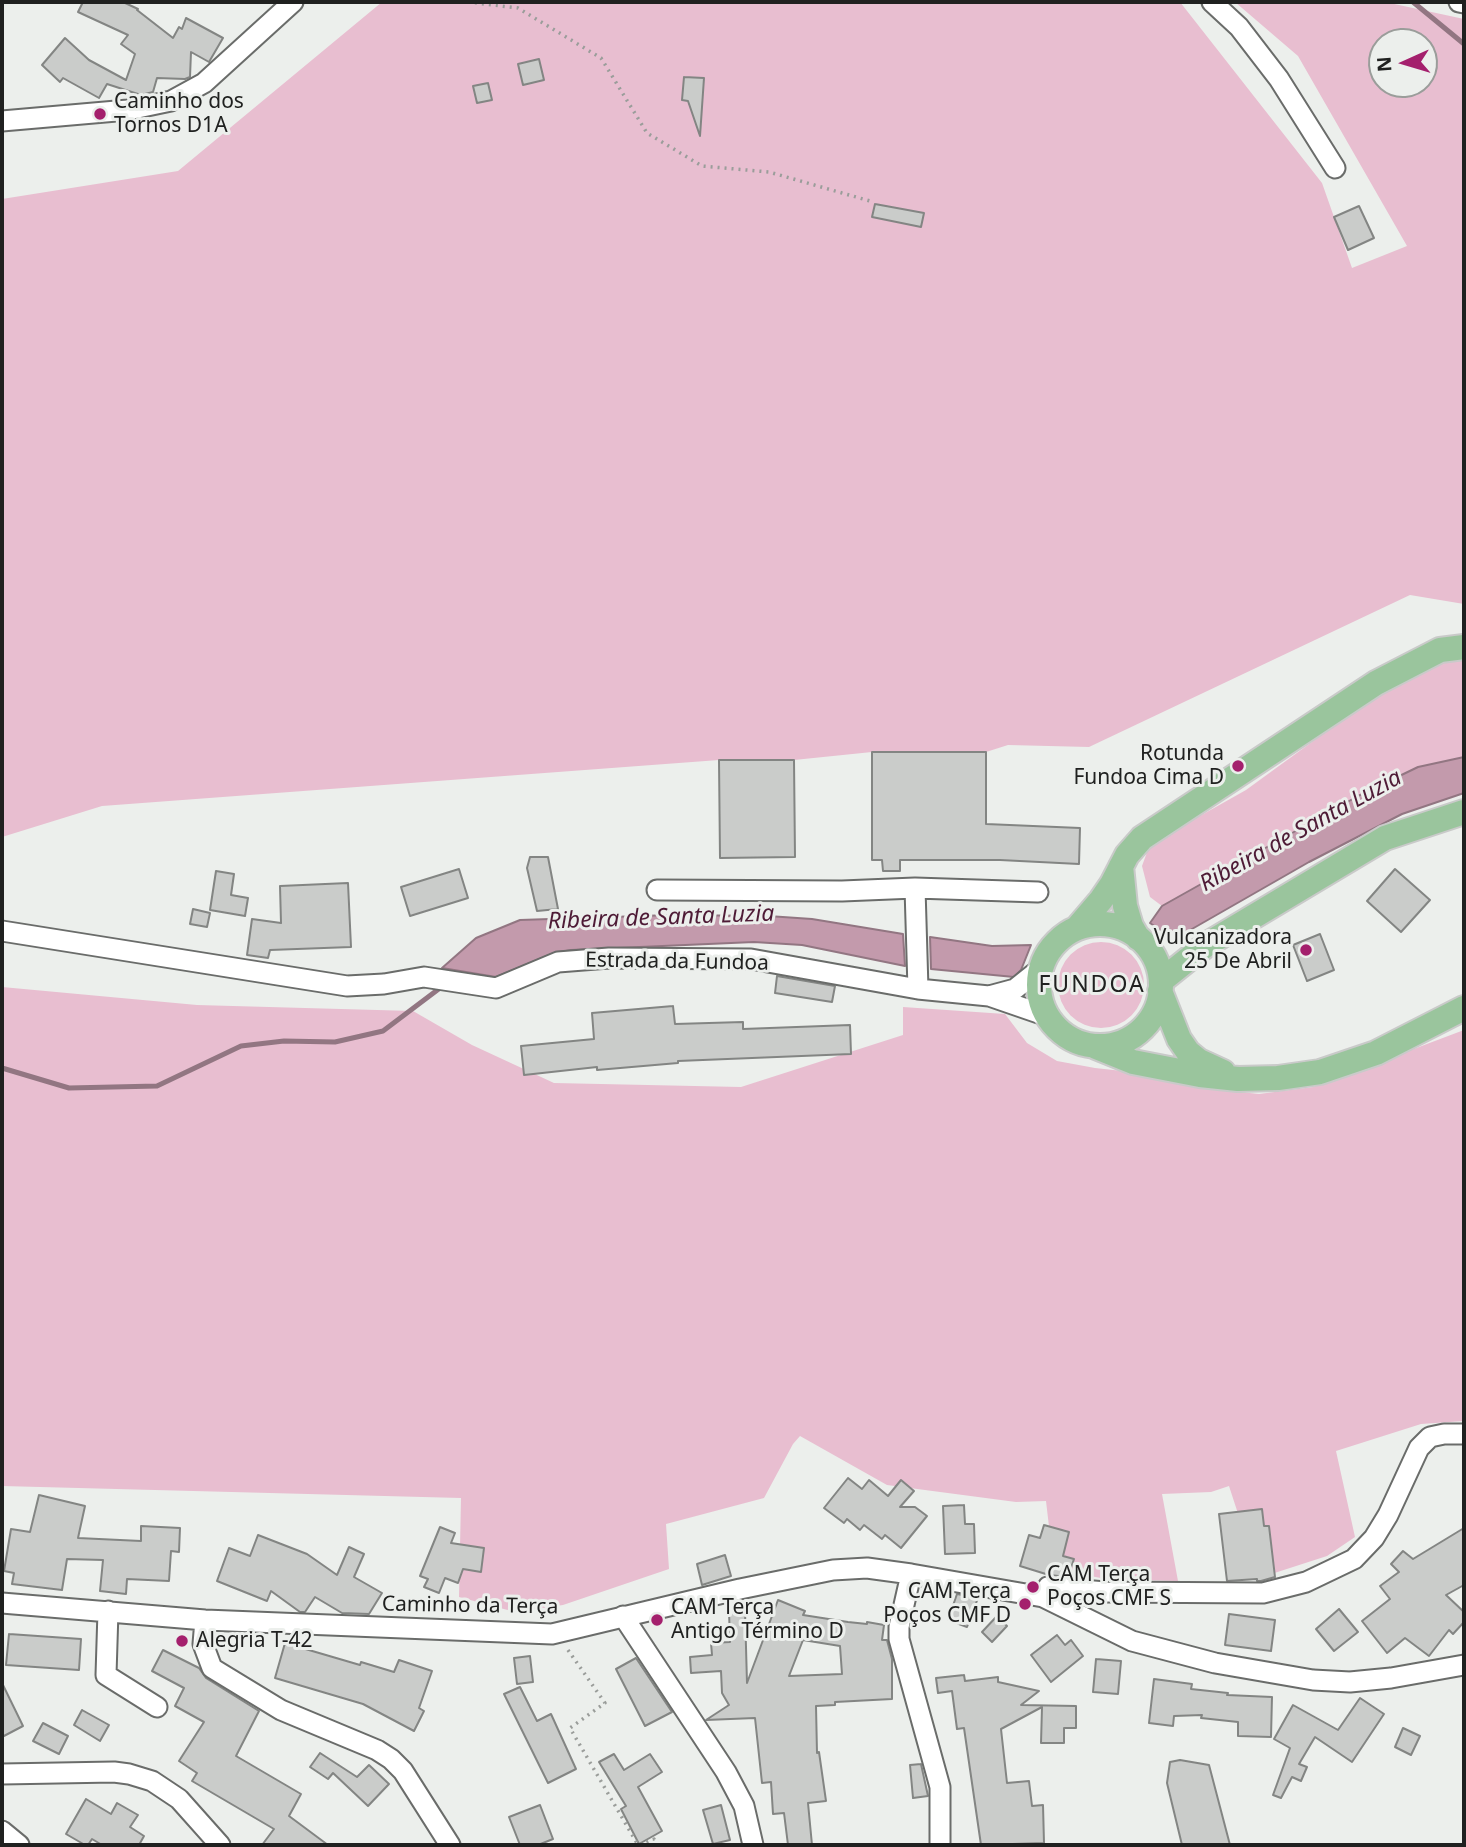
<!DOCTYPE html>
<html>
<head>
<meta charset="utf-8">
<style>
	body { margin:0 }
	#map { position:relative; width:1466px; height:1847px; overflow:hidden; background:#ecefec; font-family:"Noto Sans",sans-serif }
	canvas { display:block }
	.frame { position:absolute; inset:0; border:4px solid #202120; pointer-events:none }
	.north { position:absolute; left:1368px; top:28px; width:70px; height:70px; box-sizing:border-box; background:#ecefec; border:2px solid #9a9d9a; border-radius:50%; rotate:266deg; font-size:19px; font-weight:700; line-height:28px; text-align:center; color:#202120 }
	.north::after { content:''; display:block; margin:auto; width:24px; height:32px; background:#a4206d; clip-path:polygon(50% 0,100% 100%,50% 72%,0 100%) }
</style>
</head>
<body>
<div id="map">
<canvas width="1466" height="1847"></canvas>
<div class="frame"></div>
<div class="north">N</div>
</div>
<script>
const c = document.querySelector('canvas').getContext('2d');
c.lineJoin = 'round';
function paint(path, color) { c.fillStyle = color; c.fill(path, 'evenodd'); }
const toPath = rows => new Path2D(rows.map(r => 'M' + r).join(''));
function stroke(path, color, width, dash) { c.strokeStyle = color; c.lineWidth = width; c.lineCap = dash ? 'butt' : 'round'; c.setLineDash(dash || []); c.stroke(path); }
function label(font, color, halo, rows, align = 'center') {
  c.font = font + ' "Noto Sans",sans-serif'; c.lineWidth = 6; c.setLineDash([]); c.textBaseline = 'middle'; c.strokeStyle = halo; c.fillStyle = color; for (const [text, x, y, turn = 0] of rows) {
    c.save(); c.translate(x, y); c.rotate((+turn || 0) * Math.PI / 180); c.textAlign = isNaN(turn) ? turn : align; if (halo) c.strokeText(text, 0, 0); c.fillText(text, 0, 0); c.restore();
  }
}
paint(toPath([
	[382,2,1180,2,1322,183,1352,268,1407,246,1298,56,1235,2,1385,2,1464,19,1464,604,1410,595,1089,747,1008,745,986,752,872,752,794,760,719,760,102,806,2,837,2,199,178,171],
	[1382,42,1424,42,1424,84,1382,84],
	[1453,652,1464,656,1464,757,1418,767,1358,796,1162,906,1150,897,1142,866,1150,844,1246,790,1353,712],
	'1058 985a43 43 0 1 1 86 0a43 43 0 1 1-86 0Z',
	[2,987,197,1005,413,1011,472,1045,554,1083,741,1087,903,1035,903,1007,1005,1014,1027,1043,1057,1061,1095,1068,1150,1074,1203,1088,1259,1094,1313,1087,1464,1030,1464,1421,1421,1424,1336,1451,1355,1537,1327,1556,1259,1578,1229,1486,1211,1492,1162,1494,1178,1581,1106,1579,1054,1569,1046,1501,1016,1502,887,1485,800,1436,793,1444,764,1498,666,1524,669,1569,563,1605,515,1612,459,1597,461,1498,2,1486]
]), '#e8bed0');
const water = toPath([
	[1464,757,1464,793,1402,814,1309,862,1185,933,1160,930,1150,923,1162,906,1358,796,1418,767,1464,757],
	[671,915,768,916,812,919,903,934,905,966,802,945,754,942,571,950,554,953,496,977,442,968,476,938,520,920,671,915],
	[930,937,992,946,1031,945,1021,970,1014,977,931,969,930,937]
]);
paint(water, '#c39aac');
stroke(water, '#927682', 2);
stroke(toPath([
	[1413,2,1464,44],
	[2,1068,69,1088,157,1086,241,1046,284,1041,335,1042,383,1031,444,985]
]), '#927682', 5);
const building = toPath([
	[83,2,123,2,138,9,137,10,173,38,179,27,182,29,186,18,223,38,209,62,191,52,190,77,185,79,157,78,153,92,141,95,107,84,99,98,63,78,60,82,42,65,65,38,89,60,126,80,135,54,121,44,128,35,78,12,83,2],
	[539,59,544,80,523,85,518,64,539,59],
	[684,77,704,78,700,136,688,101,682,100,684,77],
	[488,83,492,100,477,103,473,86,488,83],
	[875,204,924,213,921,227,872,217,875,204],
	[1359,206,1374,238,1348,250,1334,217,1359,206],
	[872,752,986,752,986,824,1080,828,1079,864,1000,860,900,860,900,871,883,871,882,860,872,860,872,752],
	[719,760,794,760,795,857,720,858,719,760],
	[530,857,548,857,558,909,537,911,527,868,530,857],
	[459,869,468,898,410,916,401,887,459,869],
	[1395,869,1430,900,1401,932,1367,901,1395,869],
	[216,871,234,874,231,895,248,898,245,916,210,910,216,871],
	[348,883,351,947,270,950,268,958,247,955,252,919,281,923,280,886,348,883],
	[193,909,210,913,207,927,190,924,193,909],
	[1320,934,1334,970,1307,981,1293,945,1320,934],
	[777,976,835,986,832,1002,775,993,777,976],
	[673,1006,675,1024,743,1022,743,1029,850,1025,851,1054,678,1061,678,1063,597,1070,597,1067,524,1075,521,1046,594,1039,592,1013,673,1006],
	[848,1478,862,1489,869,1480,888,1496,901,1480,914,1491,900,1507,915,1507,927,1516,901,1548,885,1535,882,1539,864,1525,860,1530,847,1519,844,1523,824,1508,848,1478],
	[39,1495,85,1506,78,1538,141,1541,141,1526,180,1528,179,1552,171,1551,169,1581,127,1579,126,1594,100,1591,103,1560,67,1559,62,1590,12,1584,14,1573,4,1571,11,1529,30,1532,39,1495],
	[964,1505,965,1524,974,1524,975,1553,945,1554,943,1506,964,1505],
	[1262,1509,1264,1526,1269,1526,1275,1577,1261,1581,1257,1581,1257,1579,1227,1581,1219,1514,1262,1509],
	[1044,1525,1069,1532,1063,1556,1074,1559,1068,1577,1049,1575,1020,1566,1029,1535,1040,1538,1044,1525],
	[440,1527,455,1533,451,1543,484,1548,481,1572,463,1569,458,1583,445,1578,439,1593,424,1587,428,1579,420,1576,440,1527],
	[1464,1528,1464,1585,1446,1595,1464,1612,1464,1622,1453,1634,1449,1630,1429,1656,1405,1638,1387,1653,1362,1621,1390,1599,1380,1586,1399,1572,1391,1564,1403,1551,1413,1559,1464,1528],
	[258,1535,307,1554,337,1575,349,1547,364,1554,354,1577,382,1593,369,1614,342,1613,315,1597,305,1612,300,1612,271,1591,267,1601,217,1581,229,1548,250,1556,258,1535],
	[725,1555,731,1576,702,1585,697,1564,725,1555],
	[957,1594,978,1598,967,1627,948,1620,957,1594],
	[778,1600,805,1611,803,1615,848,1622,867,1624,867,1622,884,1625,882,1640,887,1640,892,1659,892,1699,835,1702,835,1705,816,1706,817,1753,819,1752,826,1801,808,1803,812,1845,788,1845,784,1813,773,1814,771,1782,762,1783,755,1718,706,1720,729,1705,722,1693,721,1671,691,1673,690,1657,712,1655,711,1643,730,1642,729,1611,745,1611,747,1683,778,1600],
	[803,1640,840,1646,842,1674,789,1676,803,1640],
	[1339,1609,1358,1632,1334,1651,1316,1629,1339,1609],
	[1229,1614,1275,1620,1271,1651,1225,1645,1229,1614],
	[997,1616,1007,1626,992,1642,982,1632,997,1616],
	[9,1634,81,1639,79,1670,6,1665,9,1634],
	[1057,1635,1065,1645,1071,1640,1083,1656,1051,1682,1031,1655,1057,1635],
	[285,1643,360,1665,361,1662,394,1672,399,1660,432,1671,419,1708,424,1711,414,1731,363,1704,275,1678,285,1643],
	[163,1650,199,1668,206,1678,259,1711,236,1756,301,1794,289,1816,328,1845,262,1845,274,1829,192,1781,197,1773,179,1761,204,1722,175,1706,184,1688,152,1671,163,1650],
	[530,1656,533,1682,517,1684,514,1658,530,1656],
	[636,1658,672,1712,645,1726,616,1669,636,1658],
	[1096,1659,1121,1661,1118,1694,1093,1692,1096,1659],
	[964,1675,965,1681,998,1677,998,1682,1039,1691,1021,1705,1076,1706,1076,1728,1064,1728,1064,1743,1041,1743,1042,1707,1001,1729,1007,1783,1029,1781,1032,1806,1043,1805,1044,1843,981,1845,964,1728,957,1729,952,1691,938,1693,936,1678,964,1675],
	[1154,1679,1192,1684,1191,1689,1228,1693,1227,1695,1272,1697,1271,1737,1238,1736,1238,1722,1201,1718,1202,1715,1174,1716,1173,1726,1149,1723,1154,1679],
	[2,1683,23,1726,2,1737,2,1683],
	[520,1687,537,1721,551,1714,576,1769,548,1783,504,1694,520,1687],
	[1360,1698,1384,1714,1352,1762,1315,1737,1299,1764,1307,1767,1301,1781,1292,1777,1281,1798,1273,1795,1290,1748,1274,1739,1293,1705,1338,1730,1360,1698],
	[82,1710,109,1725,100,1741,74,1725,82,1710],
	[43,1723,68,1736,59,1754,33,1741,43,1723],
	[1403,1728,1420,1736,1411,1755,1395,1747,1403,1728],
	[320,1753,357,1777,369,1765,389,1784,368,1806,333,1773,328,1779,310,1767,320,1753],
	[614,1754,624,1770,650,1754,662,1772,638,1787,662,1831,639,1844,621,1809,626,1806,599,1762,614,1754],
	[1180,1760,1209,1765,1230,1845,1182,1845,1167,1783,1170,1762,1180,1760],
	[921,1764,928,1796,913,1798,910,1765,921,1764],
	[86,1799,111,1814,117,1803,138,1815,130,1827,144,1836,139,1845,102,1845,92,1839,88,1845,85,1845,66,1834,86,1799],
	[540,1805,553,1839,538,1845,520,1845,509,1817,540,1805],
	[721,1805,730,1840,713,1844,703,1810,721,1805]
]);
paint(building, '#caccca');
stroke(building, '#838583', 2);
const minor = toPath([
	[1212,2,1239,27,1279,79,1335,168],
	[1459,2,1464,3],
	[2,121,128,110,171,101,204,83,293,2],
	[915,888,918,989],
	[657,890,842,891,915,888,1038,892],
	[2,931,347,986,384,984,424,977,496,988,558,962,609,958,751,959,918,989,989,996,1047,1016],
	[989,996,1015,989,1040,969],
	[911,1574,899,1627,899,1639,940,1787,940,1845],
	[1043,1597,1048,1587,1105,1592,1263,1593,1306,1582,1354,1559,1374,1538,1388,1515,1419,1448,1430,1437,1444,1434,1464,1434],
	[2,1603,205,1620,552,1634,740,1589,833,1570,867,1568,911,1574,1043,1597,1132,1641,1215,1663,1313,1680,1350,1682,1391,1678,1464,1665],
	[108,1611,106,1675,157,1707],
	[623,1616,726,1772,744,1806,753,1845],
	[205,1620,203,1644,212,1668,281,1710,377,1750,391,1759,403,1771,450,1845],
	[2,1774,114,1772,129,1774,152,1781,179,1799,220,1845],
	[2,1831,19,1845]
]);
const major = toPath([
	[1121,866,1125,906,1131,926,1138,938],
	'1039 985a61 61 0 1 1 122 0a61 61 0 1 1-122 0Z',
	[1077,928,1101,900,1112,884,1127,855,1142,838,1376,683,1440,650,1464,647],
	[1161,981,1206,945,1385,838,1464,812],
	[1160,991,1179,1039,1188,1052,1199,1061,1223,1072],
	[1096,1047,1133,1062,1200,1075,1238,1079,1278,1078,1320,1072,1376,1053,1464,1008]
]);
stroke(minor, '#6a6c6a', 23);
stroke(major, '#c9cac9', 28);
stroke(toPath([
	[468,2,518,8,601,58,647,133,702,166,769,172,870,201],
	[568,1650,605,1703,570,1728,638,1845],
	[640,1845,654,1839,657,1845]
]), '#9a9d9a', 3.5, [2, 5]);
stroke(minor, '#fff', 19);
stroke(major, '#9ac59d', 24);
for (const [x, y, r, color] of [
	[100,114,7,"#a4206d"],
	[1238,766,7,"#a4206d"],
	[1306,950,7,"#a4206d"],
	[1033,1587,7,"#a4206d"],
	[1025,1604,7,"#a4206d"],
	[657,1620,7,"#a4206d"],
	[182,1641,7,"#a4206d"]
]) { const dot = new Path2D(); dot.arc(x, y, r, 0, 2 * Math.PI); c.fillStyle = color; c.fill(dot); stroke(dot, '#ecefec', 2.5); }
label('21px', '#202120', '#ecefec', [
	["Caminho dos",114,102],
	["Tornos D1A",114,126],
	["Rotunda",1224,754,"right"],
	["Fundoa Cima D",1224,778,"right"],
	["Vulcanizadora",1292,938,"right"],
	["25 De Abril",1292,962,"right"],
	["CAM Terça",1047,1575],
	["Poços CMF S",1047,1599],
	["CAM Terça",1011,1592,"right"],
	["Poços CMF D",1011,1616,"right"],
	["CAM Terça",671,1608],
	["Antigo Término D",671,1632],
	["Alegria T-42",196,1641]
], 'left');
label('21px', '#202120', '#ecefec', [
	["Estrada da Fundoa",677,962,1],
	["Caminho da Terça",470,1606,1]
]);
label('italic 23px', '#4e1b36', '#ecefec', [
	["Ribeira de Santa Luzia",1301,831,-29],
	["Ribeira de Santa Luzia",661,918,-2]
]);
c.letterSpacing = '2px';
label('23px', '#202120', '#ecefec', [
	["FUNDOA",1092,985]
]);
c.letterSpacing = '0px';
</script>
</body>
</html>
